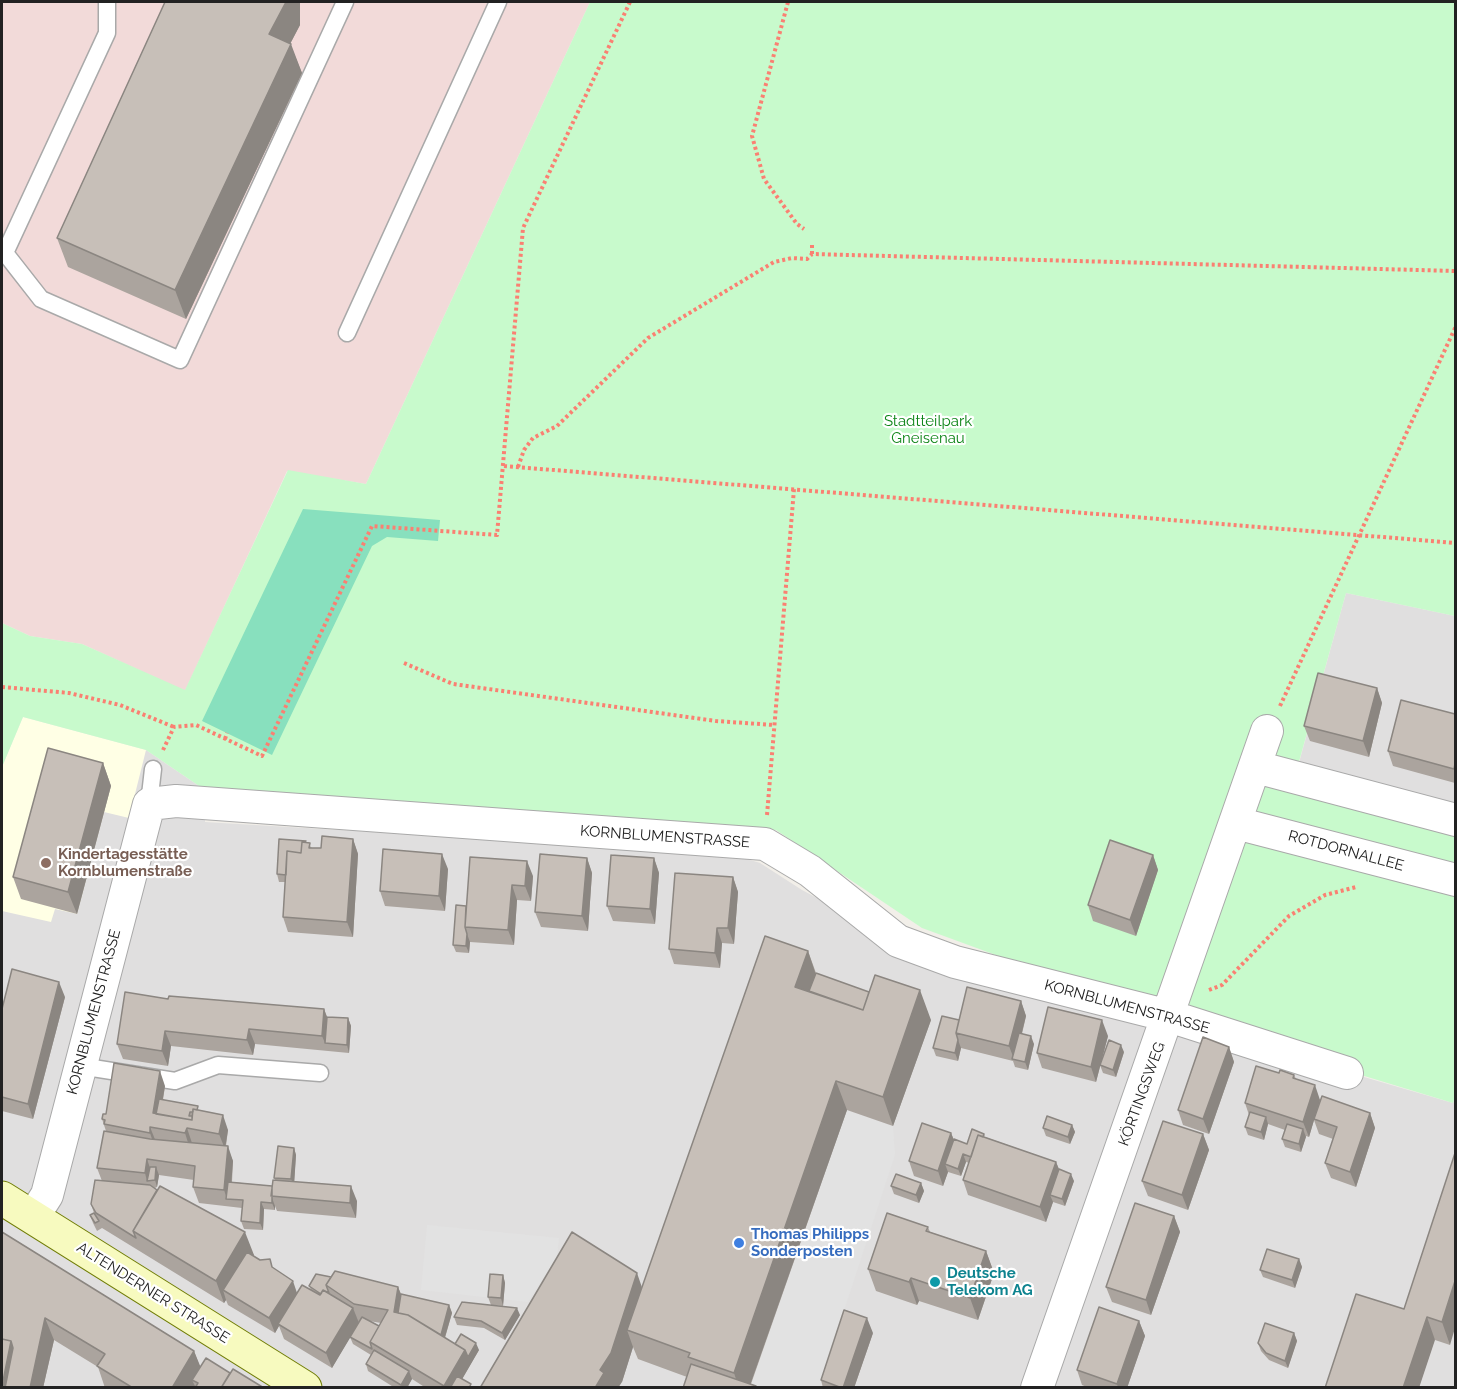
<!DOCTYPE html>
<html>
<head>
<meta charset="utf-8">
<style>
	body { margin:0 }
	#map { position:relative; width:1457px; height:1389px; overflow:hidden; background:#f2efe9; font-family:Raleway,sans-serif }
	canvas { display:block }
	.frame { position:absolute; inset:0; border:3px solid #222; pointer-events:none }
</style>
</head>
<body>
<div id="map">
<canvas width="1457" height="1389"></canvas>
<div class="frame"></div>
</div>
<script>
const c = document.querySelector('canvas').getContext('2d');
c.lineJoin = 'round';
function paint(path, color) { c.fillStyle = color; c.fill(path, 'evenodd'); }
const toPath = rows => new Path2D(rows.map(r => 'M' + r).join(''));
function stroke(path, color, width, dash) { c.strokeStyle = color; c.lineWidth = width; c.lineCap = dash ? 'butt' : 'round'; c.setLineDash(dash || []); c.stroke(path); }
function label(font, color, halo, rows, align = 'center') {
  c.font = font + ' Raleway,sans-serif'; c.lineWidth = 4.5; c.setLineDash([]); c.textBaseline = 'middle'; c.strokeStyle = halo; c.fillStyle = color; for (const [text, x, y, turn = 0] of rows) {
    c.save(); c.translate(x, y); c.rotate((+turn || 0) * Math.PI / 180); c.textAlign = isNaN(turn) ? turn : align; if (halo) c.strokeText(text, 0, 0); c.fillText(text, 0, 0); c.restore();
  }
}
paint(toPath([
	[1346,593,1455,616,1455,820,1295,777],
	[146,750,205,790,205,822,727,853,760,863,802,890,898,941,1453,1103,1455,1093,1455,1387,2,1388,2,767]
]), '#e0dfdf');
paint(toPath([
	[2,2,590,2,366,484,287,471,185,691,82,644,30,636,2,623]
]), '#f2dad9');
paint(toPath([
	[23,717,146,750,129,818,104,812,77,914,55,909,51,922,2,911,2,767]
]), '#ffffe5');
paint(toPath([
	[590,2,1455,2,1455,616,1346,593,1295,776,1455,820,1456,1093,1453,1103,1138,1007,922,928,776,830,205,790,146,750,23,717,2,767,2,623,30,636,82,644,185,690,288,470,366,484]
]), '#c8facc');
paint(toPath([
	[303,509,440,520,438,541,387,537,372,546,272,755,202,721]
]), '#88e0be');
paint(toPath([
	[847,1110,893,1126,895,1155,819,1387,749,1388],
	[427,1225,559,1238,557,1257,528,1302,421,1290]
]), '#e2e2e2');
const lane = toPath([
	[107,2,107,33,5,253,41,299,180,360,345,2],
	[347,333,498,2],
	[149,804,153,769],
	[80,1066,175,1081,218,1065,320,1073]
]);
const street = toPath([
	[1256,767,1456,820],
	[1236,823,1456,880],
	[33,1217,47,1195,149,804,176,801,765,844,810,871,898,941,955,962,1169,1016,1347,1073],
	[1037,1388,1267,731]
]);
const secondary = toPath([
	[2,1198,305,1388]
]);
stroke(lane, '#a9a9a9', 19);
stroke(street, '#a9a9a9', 34);
stroke(secondary, '#707d05', 35);
stroke(toPath([
	[788,2,752,136,764,179,797,224,804,229],
	[812,254,812,245],
	[504,466,1456,543],
	[518,467,524,450,533,438,557,426,648,338,774,262,792,258,807,259,812,254,1456,271],
	[404,663,453,684,716,721,774,725],
	[2,687,69,693,120,705,174,727],
	[1280,706,1456,326],
	[225,739,227,733],
	[163,750,174,727,196,725,262,756,372,526,497,535,523,228,630,2],
	[767,815,794,489],
	[1209,990,1222,985,1289,916,1325,895,1356,887]
]), '#fa8072', 4, [3, 3]);
stroke(lane, '#fff', 16);
stroke(street, '#fff', 32);
stroke(secondary, '#f7fabf', 33);
paint(toPath([
	[165,2,300,2,300,25,290,44,302,73,186,319,68,267,57,238],
	[1377,688,1382,703,1369,757,1310,741,1304,726],
	[1455,714,1455,783,1393,766,1388,751],
	[103,763,111,786,77,914,21,899,13,877],
	[353,839,358,854,353,937,288,932,283,917,285,882,279,882,277,874,306,842,312,848,321,848],
	[1153,855,1158,870,1136,936,1093,921,1088,905],
	[587,858,592,873,588,931,541,927,535,912],
	[654,858,659,873,655,924,613,921,607,906],
	[448,869,445,911,385,906,380,891],
	[533,876,531,901,517,900,514,945,470,942,469,953,456,952,453,945,466,906],
	[733,877,738,892,734,944,722,943,720,968,674,964,669,949],
	[808,951,816,973,931,1020,893,1126,847,1110,751,1384,756,1386,757,1388,683,1388,687,1377,638,1359,633,1347,622,1382,480,1388,642,1287],
	[65,997,33,1119,2,1111,2,1009],
	[168,999,324,1009,327,1017,348,1018,351,1026,349,1053,255,1044,253,1055,171,1046,168,1066,123,1059,117,1044],
	[1021,1001,1026,1016,1022,1034,1034,1044,1028,1070,1015,1067,1013,1061,961,1048,958,1061,936,1056,933,1048,959,1020],
	[1108,1036,1096,1082,1042,1068,1037,1053],
	[1229,1047,1234,1062,1209,1134,1183,1125,1178,1110],
	[1124,1052,1116,1077,1103,1073,1100,1065],
	[1279,1073,1294,1075,1296,1079,1320,1100,1370,1113,1375,1128,1356,1187,1331,1178,1325,1163,1333,1139,1319,1134,1314,1120,1309,1137,1306,1136,1301,1152,1285,1147,1282,1139,1285,1130,1268,1124,1264,1140,1248,1135,1245,1127,1249,1115,1245,1103],
	[165,1086,163,1100,199,1110,228,1130,226,1146,233,1161,232,1182,272,1186,275,1180,274,1178,294,1148,296,1155,294,1182,357,1201,356,1218,277,1211,275,1206,275,1210,264,1209,263,1230,244,1229,241,1221,242,1208,199,1203,193,1187,194,1180,159,1175,157,1187,155,1188,254,1255,253,1256,274,1268,297,1293,311,1290,309,1286,331,1277,398,1287,401,1294,449,1305,452,1313,445,1338,455,1344,479,1350,462,1379,472,1388,426,1388,412,1379,407,1388,395,1388,368,1371,366,1364,371,1355,353,1344,350,1337,332,1368,284,1339,279,1326,275,1333,228,1305,226,1300,224,1303,102,1228,97,1231,93,1223,90,1215,94,1213,91,1204,102,1181,97,1168,106,1131,102,1119,106,1114],
	[369,1321,381,1323,379,1326],
	[1072,1125,1075,1132,1070,1144,1046,1136,1043,1128],
	[951,1133,954,1140,967,1144,984,1134,985,1137,1056,1162,1059,1169,1074,1181,1065,1206,1053,1202,1046,1222,968,1195,963,1180,969,1163,966,1162,961,1176,948,1172,943,1186,914,1176,909,1161],
	[1203,1134,1209,1150,1188,1210,1148,1196,1142,1181],
	[1455,1153,1450,1345,1435,1340,1404,1309],
	[921,1183,924,1191,919,1203,894,1194,891,1186],
	[1174,1216,1180,1232,1151,1315,1112,1302,1106,1287],
	[928,1227,930,1232,986,1251,994,1273,978,1320,919,1301,917,1305,876,1291,868,1269],
	[2,1232,194,1351,200,1367,230,1373,264,1388,195,1388,195,1386,194,1388,105,1388,98,1367,54,1340,43,1388,2,1388],
	[1299,1259,1302,1267,1295,1288,1263,1277,1260,1270],
	[503,1275,505,1283,503,1306,491,1305,488,1297],
	[520,1315,505,1340,484,1328,457,1325,454,1317],
	[1139,1321,1145,1336,1127,1388,1089,1388,1082,1385,1077,1370],
	[873,1333,854,1388,823,1388,821,1380],
	[1294,1333,1297,1341,1288,1368,1269,1360,1261,1351,1258,1343]
]), '#aba49e');
paint(toPath([
	[286,2,300,2,300,25,280,63,269,34],
	[291,44,302,73,186,319,175,290],
	[1377,688,1382,703,1369,757,1363,741],
	[103,763,111,786,77,914,68,892],
	[353,839,358,854,353,937,347,922],
	[442,854,448,869,445,911,439,896],
	[1153,855,1158,870,1136,936,1130,920],
	[587,858,592,873,588,931,582,916],
	[654,858,659,873,655,924,650,909],
	[527,861,533,876,531,901,525,886],
	[733,877,738,892,734,944,728,928],
	[512,885,517,900,514,945,508,930],
	[717,928,722,943,720,968,715,953],
	[467,934,470,942,469,953,466,946],
	[808,951,818,981,808,1010,795,987],
	[59,982,65,997,33,1119,28,1104],
	[920,990,931,1020,893,1126,883,1097],
	[1021,1001,1026,1016,1015,1060,1014,1059,1009,1046],
	[324,1009,330,1025,325,1043,322,1036],
	[348,1018,351,1026,349,1053,347,1045],
	[1102,1020,1108,1036,1096,1082,1091,1067],
	[249,1029,255,1044,253,1055,247,1040],
	[165,1031,171,1046,168,1066,162,1051],
	[1031,1036,1034,1044,1028,1070,1025,1062],
	[958,1040,961,1048,958,1061,955,1053],
	[1121,1045,1124,1052,1116,1077,1113,1070],
	[1229,1047,1234,1062,1209,1134,1203,1119],
	[160,1071,165,1086,159,1121,153,1113],
	[836,1081,847,1110,749,1388,739,1388,734,1373],
	[1315,1085,1320,1100,1309,1137,1303,1122],
	[1370,1113,1375,1128,1356,1187,1350,1172],
	[223,1115,228,1130,225,1149,219,1134],
	[1266,1117,1268,1124,1264,1140,1261,1132],
	[1072,1125,1075,1132,1070,1144,1068,1137],
	[150,1127,156,1142,155,1148,150,1133],
	[187,1128,192,1143,190,1149,185,1133],
	[1303,1129,1306,1137,1301,1152,1299,1144],
	[951,1133,957,1148,945,1164,948,1172,943,1186,938,1171],
	[1203,1134,1209,1150,1188,1210,1182,1195],
	[228,1146,233,1161,230,1200,227,1199,224,1190],
	[294,1148,296,1155,294,1186,291,1179],
	[963,1154,966,1162,961,1176,958,1169],
	[147,1159,152,1174,147,1181,145,1173],
	[1056,1162,1062,1177,1050,1195,1053,1202,1046,1222,1040,1207],
	[156,1167,159,1175,157,1187,155,1180],
	[1071,1174,1074,1181,1065,1206,1062,1199],
	[921,1183,924,1191,919,1203,916,1195],
	[351,1186,357,1201,356,1218,350,1203],
	[272,1198,275,1206,275,1210,272,1203],
	[261,1202,264,1209,263,1230,260,1223],
	[1174,1216,1180,1232,1151,1315,1146,1300],
	[245,1232,254,1255,230,1294,223,1290,226,1300,224,1303,216,1281],
	[986,1251,994,1273,978,1320,970,1298],
	[1299,1259,1302,1267,1295,1288,1292,1280],
	[637,1273,647,1302,627,1330,633,1347,622,1382,618,1388,595,1388,600,1370],
	[503,1275,505,1283,503,1306,501,1298],
	[911,1278,919,1301,917,1305,909,1282],
	[293,1281,298,1296,278,1324,279,1326,275,1333,269,1318],
	[1455,1281,1455,1328,1450,1345,1442,1322],
	[398,1287,404,1302,401,1320,394,1312],
	[449,1305,452,1313,442,1347,439,1340],
	[353,1308,359,1323,332,1368,326,1353],
	[517,1308,520,1315,505,1340,502,1333],
	[1427,1317,1435,1340,1419,1388,1403,1388],
	[45,1318,54,1340,43,1388,30,1388],
	[867,1318,873,1333,854,1388,843,1388],
	[1139,1321,1145,1336,1127,1388,1118,1388,1117,1384],
	[1294,1333,1297,1341,1288,1368,1285,1361],
	[11,1341,21,1370,18,1388,2,1388],
	[476,1343,479,1350,457,1388,445,1388,444,1386,465,1350],
	[194,1351,203,1373,192,1380,195,1386,194,1388,172,1388],
	[409,1371,412,1379,407,1388,402,1388,401,1385]
]), '#8b8681');
const building = toPath([
	[165,2,286,2,269,34,291,44,175,290,57,238,165,2],
	[1318,673,1377,688,1363,741,1304,726,1318,673],
	[1401,700,1455,714,1455,764,1454,769,1388,751,1401,700],
	[48,748,103,763,68,892,13,877,48,748],
	[322,836,353,839,347,922,283,917,287,851,301,853,302,842,310,843,309,848,321,848,322,836],
	[279,839,306,841,305,842,302,842,301,853,287,851,286,875,277,874,279,839],
	[1110,840,1153,855,1130,920,1088,905,1110,840],
	[383,849,442,854,439,896,380,891,383,849],
	[540,854,587,858,582,916,535,912,540,854],
	[611,855,654,858,650,909,607,906,611,855],
	[470,857,527,861,525,886,512,885,508,930,465,927,470,857],
	[675,873,733,877,728,928,717,928,715,953,669,949,675,873],
	[456,905,466,906,465,927,467,934,466,946,453,945,456,905],
	[765,936,808,951,795,987,863,1010,875,975,920,990,883,1097,836,1081,734,1373,688,1357,690,1353,627,1330,765,936],
	[12,969,59,982,28,1104,2,1097,2,1009,12,969],
	[816,973,869,992,863,1010,809,991,816,973],
	[967,987,1021,1001,1009,1046,956,1033,967,987],
	[125,992,168,999,169,996,324,1009,322,1036,249,1029,247,1040,165,1031,162,1051,117,1044,125,992],
	[1048,1007,1102,1020,1091,1067,1037,1053,1048,1007],
	[942,1016,959,1020,956,1033,958,1040,955,1053,933,1048,942,1016],
	[327,1017,348,1018,347,1045,325,1043,327,1017],
	[1019,1033,1031,1036,1025,1062,1012,1059,1019,1033],
	[1203,1037,1229,1047,1203,1119,1178,1110,1203,1037],
	[1109,1040,1121,1045,1113,1070,1100,1065,1109,1040],
	[114,1063,160,1071,153,1113,192,1120,193,1109,223,1115,219,1134,187,1128,185,1133,150,1127,150,1133,104,1124,105,1120,102,1119,103,1114,106,1114,114,1063],
	[1256,1066,1279,1073,1280,1070,1294,1075,1293,1078,1315,1085,1303,1122,1245,1103,1256,1066],
	[1322,1096,1370,1113,1350,1172,1325,1163,1337,1127,1314,1119,1322,1096],
	[159,1099,198,1106,197,1110,193,1109,193,1112,190,1112,189,1116,192,1116,192,1120,156,1114,159,1099],
	[1250,1112,1266,1117,1261,1132,1245,1127,1250,1112],
	[1047,1116,1072,1125,1068,1137,1043,1128,1047,1116],
	[1163,1121,1203,1134,1182,1195,1142,1181,1163,1121],
	[922,1123,951,1133,938,1171,909,1161,922,1123],
	[1287,1124,1303,1129,1299,1144,1282,1139,1287,1124],
	[972,1129,984,1134,983,1137,978,1135,971,1157,963,1154,958,1169,945,1164,954,1139,967,1144,972,1129],
	[104,1131,150,1139,228,1146,224,1190,193,1187,195,1166,147,1159,145,1173,97,1168,104,1131],
	[978,1135,1056,1162,1040,1207,963,1180,978,1135],
	[278,1146,294,1148,291,1179,274,1178,278,1146],
	[1455,1153,1455,1281,1442,1322,1427,1317,1403,1388,1325,1388,1356,1294,1404,1309,1455,1153],
	[150,1167,156,1167,155,1180,147,1181,150,1167],
	[1059,1169,1071,1174,1062,1199,1050,1195,1059,1169],
	[896,1174,921,1183,916,1195,891,1186,896,1174],
	[95,1180,150,1185,157,1190,133,1231,136,1238,96,1213,91,1204,95,1180],
	[273,1180,351,1186,350,1203,271,1196,273,1180],
	[228,1182,272,1186,272,1203,261,1202,260,1223,241,1221,243,1200,226,1199,228,1182],
	[160,1186,245,1232,216,1281,133,1231,160,1186],
	[1135,1203,1174,1216,1146,1300,1106,1287,1135,1203],
	[94,1213,99,1221,95,1223,90,1215,94,1213],
	[887,1213,928,1227,926,1231,986,1251,970,1298,911,1278,909,1282,868,1269,887,1213],
	[2,1232,194,1351,172,1388,133,1388,97,1366,105,1354,45,1318,30,1388,5,1388,13,1348,11,1341,2,1339,2,1232],
	[572,1232,637,1273,611,1353,600,1370,604,1373,595,1388,480,1388,572,1232],
	[1267,1249,1299,1259,1292,1280,1260,1270,1267,1249],
	[247,1252,260,1260,270,1259,272,1267,293,1281,269,1318,223,1290,247,1252],
	[335,1271,398,1287,394,1312,408,1315,465,1350,444,1386,370,1342,388,1310,354,1304,326,1285,335,1271],
	[316,1274,331,1277,326,1285,329,1293,323,1290,321,1294,309,1286,316,1274],
	[490,1274,503,1275,501,1298,488,1297,490,1274],
	[302,1285,320,1295,323,1290,353,1308,326,1353,278,1324,302,1285],
	[401,1294,449,1305,441,1335,408,1315,398,1313,401,1294],
	[462,1302,517,1308,502,1333,481,1321,454,1317,462,1302],
	[1099,1307,1139,1321,1117,1384,1077,1370,1099,1307],
	[844,1310,867,1318,843,1388,842,1388,821,1380,844,1310],
	[362,1317,379,1326,370,1342,372,1349,350,1337,362,1317],
	[1265,1323,1294,1333,1285,1361,1266,1353,1258,1343,1265,1323],
	[461,1334,476,1343,468,1357,465,1350,455,1344,461,1334],
	[2,1339,11,1341,2,1386,2,1339],
	[374,1350,409,1371,401,1385,366,1364,374,1350],
	[206,1358,230,1373,221,1388,195,1388,198,1383,192,1380,206,1358],
	[691,1364,756,1386,756,1388,683,1388,691,1364],
	[233,1369,264,1388,221,1388,233,1369],
	[457,1376,471,1384,469,1388,450,1388,457,1376]
]);
paint(building, '#c7bfb8');
stroke(building, '#8b8681', 1.5);
for (const [x, y, r, color] of [
	[46,863,6,"#8d6e63"],
	[739,1243,6,"#3f7fe0"],
	[935,1282,6,"#0f9aa8"]
]) { const dot = new Path2D(); dot.arc(x, y, r, 0, 2 * Math.PI); c.fillStyle = color; c.fill(dot); stroke(dot, '#fff', 2); }
label('15px', '#0c8416', '#fff', [
	["Stadtteilpark",928,421],
	["Gneisenau",928,438]
]);
label('15px', '#222', '#fff', [
	["KORNBLUMENSTRASSE",665,837,4],
	["ROTDORNALLEE",1346,851,15],
	["KORNBLUMENSTRASSE",1127,1007,15],
	["KORNBLUMENSTRASSE",94,1012,-75],
	["KÖRTINGSWEG",1142,1094,-70],
	["ALTENDERNER STRASSE",153,1293,32]
]);
label('bold 15px', '#785e54', '#fff', [
	["Kindertagesstätte",58,854],
	["Kornblumenstraße",58,871]
], 'left');
label('bold 15px', '#366cbe', '#fff', [
	["Thomas Philipps",751,1234],
	["Sonderposten",751,1251]
], 'left');
label('bold 15px', '#0d838f', '#fff', [
	["Deutsche",947,1273],
	["Telekom AG",947,1290]
], 'left');
</script>
</body>
</html>
